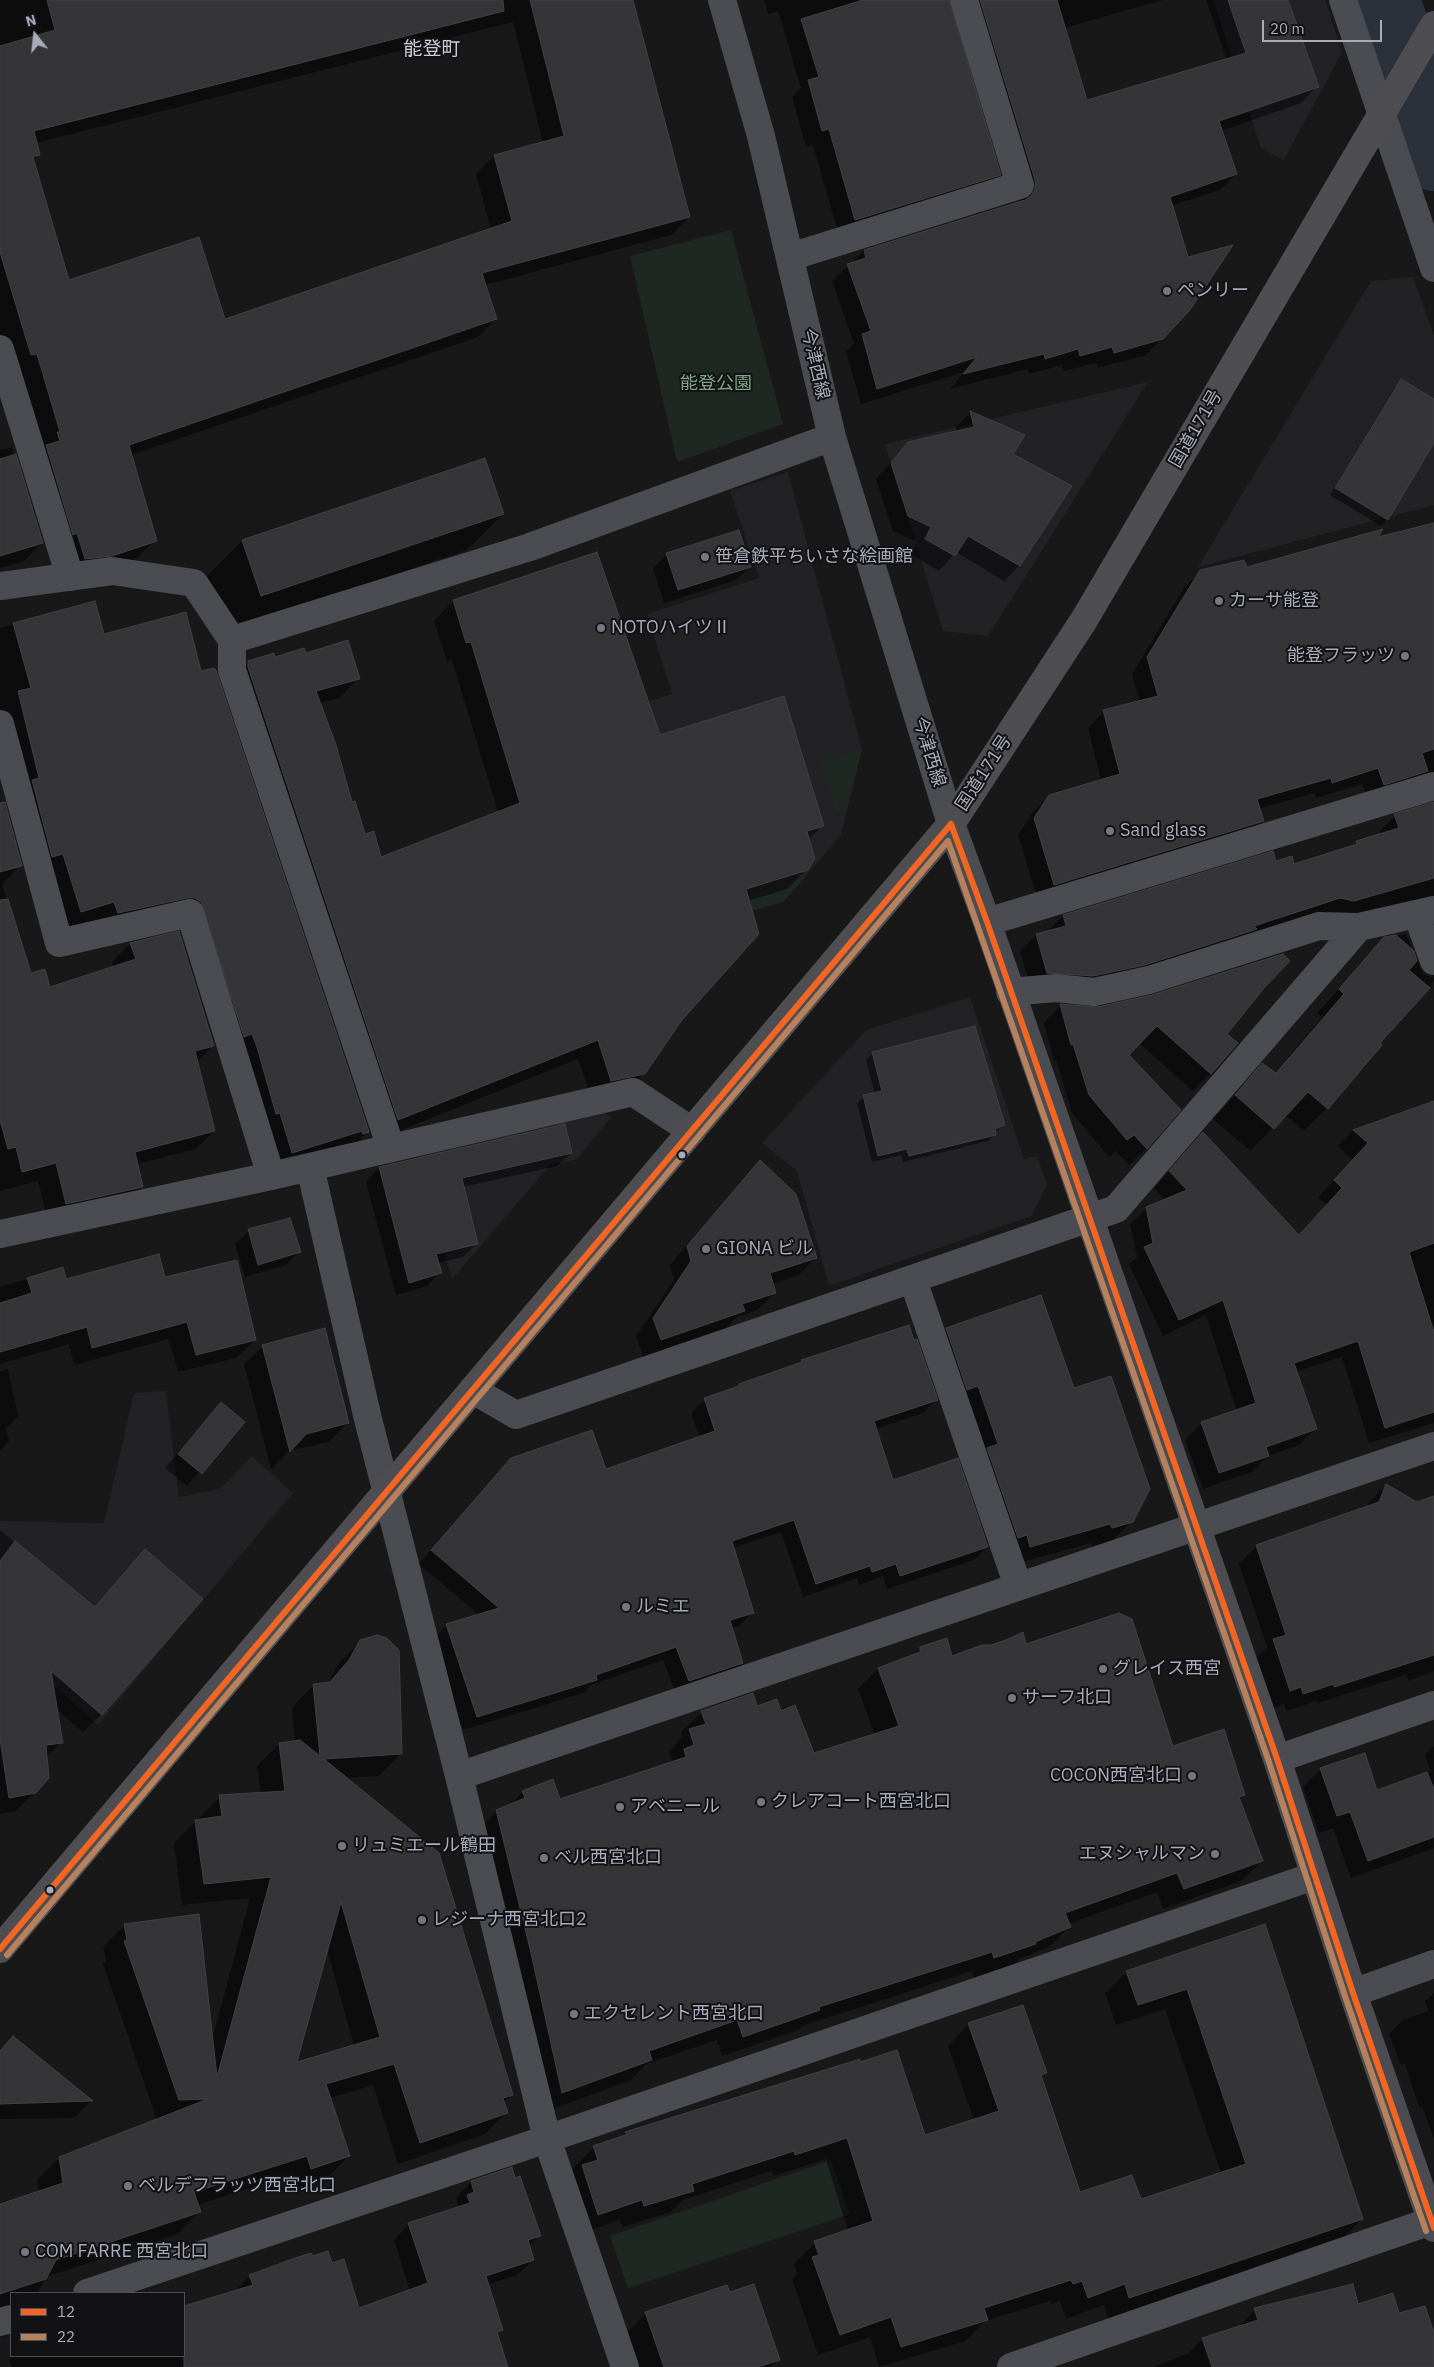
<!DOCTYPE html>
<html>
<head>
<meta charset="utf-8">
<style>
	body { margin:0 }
	#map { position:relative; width:1434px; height:2367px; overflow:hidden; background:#181818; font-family:"IBM Plex Sans",sans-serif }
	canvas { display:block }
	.legend { position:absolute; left:10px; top:2292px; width:175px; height:65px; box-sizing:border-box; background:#121114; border:1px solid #4e4f56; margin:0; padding:6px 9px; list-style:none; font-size:15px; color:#a8abb9 }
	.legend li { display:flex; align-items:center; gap:10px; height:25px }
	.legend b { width:25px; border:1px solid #4e4f56 }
	.north { position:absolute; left:10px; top:10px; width:50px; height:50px; -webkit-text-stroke:4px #121114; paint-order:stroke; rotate:344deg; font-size:14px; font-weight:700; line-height:20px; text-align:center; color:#a8abb9 }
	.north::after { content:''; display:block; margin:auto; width:18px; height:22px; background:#a8abb9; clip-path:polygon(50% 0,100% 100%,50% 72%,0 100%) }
	.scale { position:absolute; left:1262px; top:20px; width:120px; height:22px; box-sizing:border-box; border:2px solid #a8abb9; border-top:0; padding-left:6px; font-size:15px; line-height:18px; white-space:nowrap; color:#a8abb9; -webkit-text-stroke:4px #121114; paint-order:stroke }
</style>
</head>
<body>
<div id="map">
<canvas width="1434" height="2367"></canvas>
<ul class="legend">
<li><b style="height:6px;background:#f26522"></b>12</li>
<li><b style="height:6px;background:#b6815c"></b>22</li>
</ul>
<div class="north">N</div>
<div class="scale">20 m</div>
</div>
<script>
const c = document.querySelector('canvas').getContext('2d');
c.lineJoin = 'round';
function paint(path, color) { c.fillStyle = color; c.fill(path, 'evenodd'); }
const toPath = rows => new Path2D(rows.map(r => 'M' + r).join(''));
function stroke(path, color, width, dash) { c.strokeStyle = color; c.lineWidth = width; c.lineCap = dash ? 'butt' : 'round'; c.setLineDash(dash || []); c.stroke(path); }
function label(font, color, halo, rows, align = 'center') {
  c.font = font + ' "IBM Plex Sans","Noto Sans JP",sans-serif'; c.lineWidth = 4; c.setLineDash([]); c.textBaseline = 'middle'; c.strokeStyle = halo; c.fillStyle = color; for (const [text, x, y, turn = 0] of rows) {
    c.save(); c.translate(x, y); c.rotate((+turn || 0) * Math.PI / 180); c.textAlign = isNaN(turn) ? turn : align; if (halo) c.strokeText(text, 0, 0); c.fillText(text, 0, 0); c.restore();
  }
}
paint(toPath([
	[1213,0,1325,0,1342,52,1284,160,1261,148],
	[1413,277,1434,336,1434,505,1198,567,1371,281],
	[1148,382,988,636,943,631,885,444],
	[788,472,862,749,841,835,783,902,673,933,601,716,672,694,647,614,759,578,730,491],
	[970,997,1024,1159,1037,1156,1047,1184,1031,1216,829,1286,797,1171,762,1143,866,1030],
	[602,1111,611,1117,576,1160,551,1164,452,1279,423,1182,417,1151],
	[166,1391,179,1497,220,1489,252,1456,293,1493,98,1725,0,1638,0,1521,104,1523,134,1393]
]), '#222124');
paint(toPath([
	[731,230,783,424,677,462,630,256],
	[862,749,847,810,836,812,821,761],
	[805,877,783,902,673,933,668,918],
	[831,2160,850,2214,628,2288,610,2236]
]), '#1f2722');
paint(toPath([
	[0,0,631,0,689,217,671,235,485,285,496,319,478,337,131,455,155,540,137,558,93,573,67,576,0,375],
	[513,22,543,143,494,156,476,174,491,230,224,321,68,281,33,160,39,155,36,143],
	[764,0,1163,0,1064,28,1086,101,1227,60,1206,0,1287,0,1317,86,1301,103,1221,131,1236,174,1220,190,1171,206,1162,338,1146,355,1098,368,1096,363,1064,371,1062,365,1029,374,1028,369,950,389,964,372,861,404,846,352,854,344,832,281,864,251,1019,203,1019,197,951,1,948,1,999,174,983,191,839,236,813,145,806,147,792,97,801,88,778,11,768,14],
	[1402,381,1434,400,1434,440,1387,519,1381,526,1330,495,1395,387],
	[970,413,1023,435,1012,454,1070,486,1019,566,1004,581,956,552,939,571,911,554,917,542,893,531,876,479,908,444,957,432,955,428],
	[12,447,42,543,24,561,0,568,0,450],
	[503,514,467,550,225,631,207,576,242,541],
	[1434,524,1434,981,1378,1044,1327,1108,1304,1131,1285,1115,1250,1151,1213,1119,1263,1065,1274,1074,1322,1017,1317,1013,1385,938,1406,934,1423,974,1433,978,1430,916,1128,981,1031,989,1020,952,1036,935,1047,932,1063,916,1272,853,1275,862,1294,866,1352,847,1357,842,1380,835,1379,832,1395,816,1433,802,1433,797,1368,800,1362,784,1316,798,1315,793,1258,809,1262,821,1246,837,1038,901,1018,835,1033,812,1049,796,1101,780,1088,728,1104,711,1140,702,1132,674,1184,588,1201,571,1246,569],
	[596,553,659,736,822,826,808,840,807,869,787,889,748,901,681,1019,644,1073,624,1093,592,1100,578,1059,379,1139,229,682,248,662,305,655,359,678,339,698,320,703,351,803,365,835,380,858,498,812,452,660,447,662,434,621,453,601],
	[667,554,750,567,736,580,664,603,653,568],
	[94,603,103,635,201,672,368,1131,350,1150,273,1170,187,927,100,931,96,920,62,929,0,748,0,628],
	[0,805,21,865,2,884,30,975,49,989,114,968,112,962,130,944,178,933,213,1045,197,1062,214,1131,196,1149,137,1164,142,1187,124,1205,48,1221,38,1181,0,1191],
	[1264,987,1225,1035,1211,1073,1193,1091,1139,1043,1128,1055,1147,1148,1129,1165,1116,1151,1109,1157,1072,1113,1056,1060,1054,1061,1044,1023,1061,1005,1097,1009],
	[873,1053,1004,1125,994,1132,995,1135,988,1141,903,1162,901,1155,872,1162,857,1103,864,1097,875,1094,866,1060],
	[1434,1102,1434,1423,1369,1443,1342,1357,1295,1372,1315,1429,1299,1445,1268,1456,1252,1472,1203,1489,1185,1440,1201,1424,1237,1411,1206,1315,1163,1336,1129,1264,1137,1257,1130,1224,1147,1208,1165,1200,1154,1188,1203,1134,1298,1236,1327,1205,1318,1197,1353,1160,1338,1146,1353,1131],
	[571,1153,557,1166,463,1187,476,1244,463,1257,437,1263,440,1272,427,1286,396,1295,366,1182,379,1168],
	[760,1162,816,1257,799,1275,772,1284,775,1293,757,1310,737,1317,726,1328,643,1357,636,1336,674,1280,670,1265,743,1180],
	[249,1231,299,1252,286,1265,245,1277,235,1244],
	[62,1269,66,1280,164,1278,255,1340,236,1358,178,1372,169,1339,74,1365,69,1344,0,1364,0,1287],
	[947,1330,1074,1390,1132,1521,1112,1541,1092,1547,1091,1543,1011,1565,928,1349],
	[263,1346,347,1423,329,1442,289,1451,271,1469,244,1364],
	[802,1361,936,1400,923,1413,875,1429,893,1482,987,1547,974,1560,887,1589,883,1576,859,1585,857,1578,803,1597,781,1532,733,1548,752,1613,739,1626,731,1628,742,1663,729,1676,676,1694,663,1660,591,1685,583,1693,463,1730,434,1639,447,1625,479,1615,419,1564,498,1473,511,1459,605,1471,700,1438,691,1413,705,1400,798,1364],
	[8,1369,18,1416,6,1428,9,1441,0,1450,0,1371],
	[221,1404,243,1423,187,1486,165,1468],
	[1386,1485,1417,1504,1434,1498,1434,1671,1408,1681,1406,1675,1317,1703,1316,1701,1286,1711,1284,1704,1272,1708,1256,1657,1267,1647,1239,1564,1256,1547,1367,1508,1369,1502],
	[0,1530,94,1608,145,1551,102,1714,83,1732,56,1709,61,1742,46,1758,35,1792,16,1811,0,1814],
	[361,1641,401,1754,379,1776,345,1778,512,2094,504,2103,507,2112,485,2134,398,2164,373,2085,330,2098,349,2156,327,2178,289,2190,285,2177,197,2205,199,2212,178,2234,46,2277,37,2293,11,2293,11,2331,4,2338,0,2329,0,2205,39,2192,37,2180,59,2158,157,2120,103,1964,106,1961,103,1947,125,1925,212,2040,250,1898,182,1905,174,1843,220,1797,261,1794,257,1766,279,1744,295,1742,292,1707,314,1685,328,1683,339,1663],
	[327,1949,354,2046,295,2063],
	[1026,1645,1244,1795,1239,1800,1262,1861,1241,1881,1163,1909,1157,1892,1068,1924,1069,1927,1049,1947,1019,1959,1014,1964,974,1978,972,1971,802,2026,798,2030,722,2056,717,2040,646,2064,631,2080,542,2113,476,1832,497,1811,507,1807,523,1792,559,1801,673,1762,669,1751,683,1737,681,1732,702,1712,756,1708,781,1713,813,1754,875,1735,858,1689,878,1669,913,1656,920,1648,952,1658],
	[1434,1746,1434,1848,1351,1878,1333,1828,1319,1833,1303,1787,1321,1769,1377,1792,1431,1772,1425,1755],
	[1264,1926,1362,2219,1341,2240,1108,2318,1104,2305,1066,2319,1060,2301,1051,2304,1050,2301,985,2321,965,2341,879,2367,870,2337,818,2355,792,2279,797,2274,794,2264,815,2243,848,2231,826,2159,774,2176,772,2171,682,2200,671,2212,623,2227,620,2220,577,2235,561,2188,574,2175,572,2169,594,2147,622,2137,626,2134,859,2061,925,2136,974,2120,948,2046,969,2024,1045,2073,1040,2077,1079,2194,1140,2201,1221,2173,1165,2009,1116,2025,1105,1993,1127,1972],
	[1434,1993,1434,2139,1422,2106,1419,2107,1405,2064,1401,2065,1389,2034,1403,2020,1429,2011,1425,2001],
	[13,2037,91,2101,74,2118,0,2119,0,2051],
	[514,2180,539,2236,528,2247,533,2260,517,2275,487,2285,501,2330,497,2334,507,2367,12,2367,9,2359,12,2356,184,2356,184,2308,234,2292,250,2276,312,2258,331,2264,359,2310,410,2291,394,2240,409,2224,453,2210,458,2205,456,2198,471,2182],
	[729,2294,778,2360,771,2367,638,2367,627,2333,646,2313],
	[1357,2305,1398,2315,1434,2337,1434,2367,1153,2367,1189,2353,1203,2339,1239,2327,1255,2309]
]), '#0007');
stroke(toPath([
	[1384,0,1434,155]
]), '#2a313a', 72);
const building = toPath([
	[47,0,503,0,504,11,34,131,40,155,33,157,69,280,199,237,225,319,512,221,494,155,564,136,530,0,633,0,690,217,482,273,497,319,129,445,157,541,112,556,85,559,77,533,73,535,46,445,60,441,57,432,60,432,37,354,31,355,0,252,0,46,55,30,47,0],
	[863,0,949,0,1001,175,855,220,829,129,822,131,808,80,819,77,801,19,863,0],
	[980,0,1057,0,1087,100,1246,53,1228,0,1288,0,1319,87,1219,121,1237,174,1170,197,1188,257,1233,245,1190,310,1163,339,1114,353,1112,347,1080,356,1078,349,1045,359,1044,354,963,374,977,357,877,389,862,334,871,331,847,264,866,258,864,250,1025,200,1031,196,1035,189,1035,180,980,0],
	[1401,379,1434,399,1434,443,1388,520,1335,488,1401,379],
	[970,411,1025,435,1013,454,1072,486,1020,566,968,536,955,556,925,539,931,527,908,516,891,463,908,442,974,427,970,411],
	[16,454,43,543,0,556,0,459,16,454],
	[485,458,504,514,261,596,242,540,485,458],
	[1434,523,1434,749,1422,753,1428,771,1384,785,1378,768,1332,783,1331,778,1257,799,1264,821,1054,885,1034,818,1049,795,1120,774,1103,710,1158,696,1147,657,1200,570,1244,560,1247,567,1383,529,1378,537,1434,523],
	[739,530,751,567,678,590,666,553,739,530],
	[597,552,660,735,784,696,824,826,807,831,815,859,808,870,746,889,759,934,682,1020,645,1074,611,1081,598,1040,398,1120,248,667,248,661,274,653,275,657,304,648,306,653,348,640,360,679,316,691,336,745,352,802,355,801,365,834,374,831,381,857,520,803,471,642,466,643,453,600,597,552],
	[95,601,104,634,186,612,201,671,214,668,216,670,369,1132,363,1134,362,1131,292,1153,280,1113,276,1114,257,1047,252,1034,244,1037,201,902,195,898,187,898,118,913,114,902,81,912,63,854,52,857,32,780,39,778,18,691,31,688,13,623,95,601],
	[5,802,22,866,0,872,0,803,5,802],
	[1434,802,1434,878,1354,901,1340,898,1254,926,1257,929,1145,965,1093,976,1047,973,1036,934,1066,926,1063,915,1273,851,1276,861,1292,856,1294,864,1357,844,1356,841,1399,828,1394,814,1434,802],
	[8,899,31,973,45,969,50,987,136,959,130,943,179,931,214,1046,195,1051,215,1131,135,1152,143,1187,66,1204,56,1163,22,1172,16,1147,8,1149,0,1120,0,900,8,899],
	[1396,935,1414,951,1417,961,1409,970,1430,988,1380,1043,1382,1045,1328,1109,1308,1092,1274,1129,1235,1095,1262,1063,1276,1073,1344,994,1339,989,1384,937,1396,935],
	[1283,954,1290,961,1265,987,1227,1034,1238,1043,1211,1074,1157,1026,1129,1055,1181,1110,1147,1149,1134,1135,1127,1140,1089,1095,1073,1044,1071,1045,1060,1004,1097,1007,1152,995,1283,954],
	[975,1026,1005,1125,995,1129,996,1135,909,1156,907,1149,878,1156,863,1095,882,1091,872,1052,975,1026],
	[1434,1101,1434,1243,1409,1252,1434,1332,1434,1412,1385,1428,1358,1341,1294,1363,1317,1429,1266,1447,1269,1456,1219,1473,1201,1422,1256,1403,1223,1300,1179,1320,1144,1247,1153,1243,1146,1207,1187,1190,1169,1171,1203,1132,1299,1235,1342,1188,1334,1180,1368,1143,1353,1130,1434,1101],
	[565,1124,572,1153,462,1178,478,1244,436,1254,442,1273,409,1283,379,1167,565,1124],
	[760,1160,796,1194,817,1258,770,1273,776,1293,742,1304,745,1311,661,1340,653,1318,691,1261,687,1246,760,1160],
	[290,1218,301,1252,258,1265,248,1229,290,1218],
	[159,1254,165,1277,237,1260,256,1340,196,1355,187,1322,92,1348,87,1327,0,1352,0,1303,32,1293,27,1278,63,1267,66,1279,159,1254],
	[1041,1295,1074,1388,1111,1376,1150,1489,1133,1522,1112,1528,1110,1524,1030,1547,1027,1535,1018,1538,987,1448,998,1444,978,1386,967,1390,946,1328,1041,1295],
	[909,1325,914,1340,917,1339,938,1400,874,1421,893,1480,958,1458,988,1547,900,1576,896,1564,872,1572,870,1566,816,1584,794,1520,732,1541,754,1613,730,1620,743,1663,689,1681,676,1647,596,1675,597,1680,477,1717,446,1624,499,1608,431,1550,511,1458,592,1430,606,1469,715,1431,704,1398,739,1386,739,1384,802,1362,801,1360,909,1325],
	[325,1328,349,1423,306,1434,290,1452,262,1345,325,1328],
	[221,1402,245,1422,202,1474,178,1454,221,1402],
	[1386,1484,1417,1502,1434,1496,1434,1655,1334,1687,1334,1684,1303,1694,1301,1687,1290,1691,1273,1639,1286,1635,1256,1545,1379,1502,1386,1484],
	[15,1541,95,1607,145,1549,203,1599,102,1715,51,1671,63,1743,46,1745,49,1778,36,1793,9,1798,0,1739,0,1561,15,1541],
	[1119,1613,1132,1619,1173,1746,1224,1729,1245,1795,1239,1797,1263,1861,1184,1889,1177,1873,1065,1913,1071,1927,1035,1942,1036,1944,994,1958,992,1952,819,2007,820,2010,743,2037,737,2020,649,2051,652,2060,562,2093,531,1953,496,1810,525,1798,522,1791,553,1779,560,1799,686,1757,684,1749,694,1745,689,1729,706,1724,701,1711,753,1693,757,1706,777,1699,781,1711,795,1705,814,1753,899,1726,878,1668,920,1652,920,1647,947,1638,952,1656,982,1645,991,1645,1006,1640,1023,1632,1026,1644,1119,1613],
	[377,1635,387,1638,399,1650,402,1754,324,1759,439,1853,513,2095,503,2098,508,2113,420,2143,394,2064,326,2084,350,2156,311,2169,307,2156,194,2192,201,2212,56,2260,46,2279,0,2294,0,2204,63,2183,59,2157,208,2099,179,2100,124,1941,127,1940,124,1924,199,1914,217,2077,271,1877,204,1884,195,1820,222,1816,219,1795,285,1791,279,1743,300,1740,320,1756,313,1684,330,1682,349,1660,360,1640,377,1635],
	[341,1902,380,2037,297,2062,341,1902],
	[1365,1753,1377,1790,1427,1772,1434,1789,1434,1837,1368,1861,1350,1812,1337,1816,1320,1768,1365,1753],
	[1265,1924,1363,2219,1129,2298,1125,2284,1088,2298,1082,2281,1073,2284,1071,2280,984,2308,988,2320,901,2347,891,2317,840,2335,812,2257,819,2255,814,2241,873,2221,847,2138,795,2155,794,2151,692,2184,694,2191,644,2206,642,2200,598,2215,582,2165,598,2160,593,2146,628,2134,625,2132,860,2059,860,2062,897,2050,925,2135,999,2111,968,2023,1023,2005,1047,2073,1041,2075,1080,2192,1132,2175,1141,2199,1246,2164,1187,1989,1138,2005,1126,1971,1265,1924],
	[13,2036,93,2101,0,2104,0,2051,13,2036],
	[512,2167,515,2178,520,2176,541,2236,528,2240,534,2260,486,2276,503,2330,497,2332,508,2367,184,2367,184,2306,253,2285,249,2275,295,2258,311,2253,313,2256,328,2251,332,2263,344,2259,359,2308,428,2283,408,2223,470,2203,467,2195,474,2192,471,2181,512,2167],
	[754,2284,780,2360,758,2367,664,2367,645,2312,727,2285,730,2292,754,2284],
	[1353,2284,1358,2304,1393,2293,1399,2313,1425,2306,1434,2333,1434,2367,1212,2367,1202,2338,1258,2320,1254,2308,1353,2284]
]);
paint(building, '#353537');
stroke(building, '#404144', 1);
stroke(toPath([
	[722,0,761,136,832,437,951,824,987,922,1277,1759,1353,1993,1434,2228],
	[1343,0,1434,268],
	[790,257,1020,185,964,0],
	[0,349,70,577],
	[0,586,112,571,194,583,232,640,530,547,832,437],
	[232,640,232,670,391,1148],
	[0,724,59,943,190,913,271,1176],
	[1417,914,1434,961],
	[987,922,1434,786],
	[1010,992,1056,988,1094,992,1149,980,1319,926,1359,927,1434,910],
	[310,1167,368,1419,459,1776,547,2139,625,2367],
	[0,1234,271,1176,633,1092,692,1131],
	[913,1280,1018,1586],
	[473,1390,516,1415,1116,1209,1359,927],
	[1277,1759,1434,1705],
	[459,1776,1434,1446],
	[1353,1993,1434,1964],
	[87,2293,547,2139,1314,1876],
	[0,2322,11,2319],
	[1011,2367,1434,2220]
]), '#4b4c51', 28);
stroke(toPath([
	[0,1949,951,824,1084,620,1434,25]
]), '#4e4e52', 28);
stroke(toPath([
	[0,1949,951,824,987,922,1277,1759,1353,1993,1434,2228]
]), '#f26522', 6);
stroke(toPath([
	[7,1955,948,841,1269,1762,1345,1996,1426,2231]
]), '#b6815c', 6);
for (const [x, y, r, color] of [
	[1167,291,5,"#767881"],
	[705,557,5,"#767881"],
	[1219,601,5,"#767881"],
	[601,628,5,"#767881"],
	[1405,656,5,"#767881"],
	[1110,831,5,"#767881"],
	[682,1155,4.5,"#a8abb9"],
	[706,1249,5,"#767881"],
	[626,1607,5,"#767881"],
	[1103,1669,5,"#767881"],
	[1012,1698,5,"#767881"],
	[1192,1776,5,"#767881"],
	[761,1802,5,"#767881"],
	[620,1807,5,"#767881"],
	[342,1846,5,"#767881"],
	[1215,1854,5,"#767881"],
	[544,1858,5,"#767881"],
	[50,1890,4.5,"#a8abb9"],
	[422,1920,5,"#767881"],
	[574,2014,5,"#767881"],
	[128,2186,5,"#767881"],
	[25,2252,5,"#767881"]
]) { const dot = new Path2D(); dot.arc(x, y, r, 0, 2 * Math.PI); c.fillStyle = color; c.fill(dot); stroke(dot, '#121114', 2); }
label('18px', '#a8abb9', '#121114', [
	["ペンリー",1177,291],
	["笹倉鉄平ちいさな絵画館",715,557],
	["カーサ能登",1229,601],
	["NOTOハイツⅡ",611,628],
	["能登フラッツ",1395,656,"right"],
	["Sand glass",1120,831],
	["GIONA ビル",716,1249],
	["ルミエ",636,1607],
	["グレイス西宮",1113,1669],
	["サーフ北口",1022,1698],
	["COCON西宮北口",1182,1776,"right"],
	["クレアコート西宮北口",771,1802],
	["アベニール",630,1807],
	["リュミエール鶴田",352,1846],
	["エヌシャルマン",1205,1854,"right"],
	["ベル西宮北口",554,1858],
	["レジーナ西宮北口2",432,1920],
	["エクセレント西宮北口",584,2014],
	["ベルデフラッツ西宮北口",138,2186],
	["COM FARRE 西宮北口",35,2252]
], 'left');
label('18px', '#a8abb9', '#121114', [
	["今津西線",815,364,77],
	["国道171号",1196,429,-60],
	["今津西線",929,752,73],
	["国道171号",984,773,-57]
]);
label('18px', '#7fa587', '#121114', [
	["能登公園",716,384]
]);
label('19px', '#c9cbd5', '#121114', [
	["能登町",432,50]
]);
</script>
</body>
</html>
